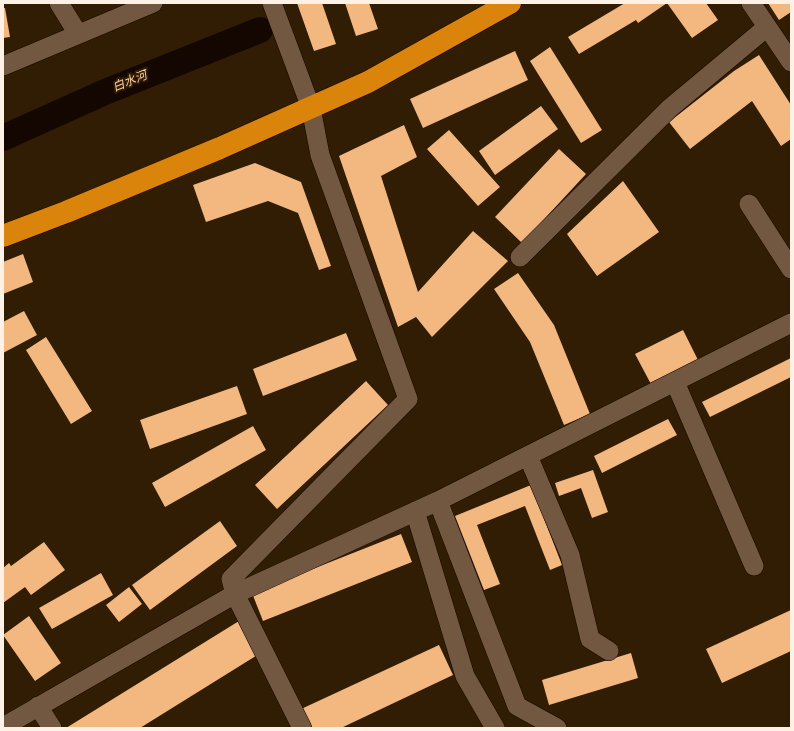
<!DOCTYPE html>
<html>
<head>
<meta charset="utf-8">
<style>
	body { margin:0 }
	#map { position:relative; width:794px; height:731px; overflow:hidden; background:#311c04; font-family:"Roboto Condensed",sans-serif }
	canvas { display:block }
	.frame { position:absolute; inset:0; border:4px solid #fef2e7; pointer-events:none }
</style>
</head>
<body>
<div id="map">
<canvas width="794" height="731"></canvas>
<div class="frame"></div>
</div>
<script>
const c = document.querySelector('canvas').getContext('2d');
c.lineJoin = 'round';
const toPath = rows => new Path2D(rows.map(r => 'M' + r).join(''));
function stroke(path, color, width, dash) { c.strokeStyle = color; c.lineWidth = width; c.lineCap = dash ? 'butt' : 'round'; c.setLineDash(dash || []); c.stroke(path); }
function paint(path, color) { c.fillStyle = color; c.fill(path, 'evenodd'); }
function label(font, color, halo, rows, align = 'center') {
  c.font = font + ' "Roboto Condensed","Noto Sans SC",sans-serif'; c.lineWidth = 4; c.setLineDash([]); c.textBaseline = 'middle'; c.strokeStyle = halo; c.fillStyle = color; for (const [text, x, y, turn = 0] of rows) {
    c.save(); c.translate(x, y); c.rotate((+turn || 0) * Math.PI / 180); c.textAlign = isNaN(turn) ? turn : align; if (halo) c.strokeText(text, 0, 0); c.fillText(text, 0, 0); c.restore();
  }
}
stroke(toPath([
	[3,138,105,92,260,30]
]), '#140600', 26);
paint(toPath([
	[297,3,322,3,336,44,314,51],
	[345,3,369,3,378,29,356,36],
	[625,3,706,3,718,20,692,38,667,3,638,23,636,20,579,54,568,37],
	[768,3,791,3,791,12,779,20],
	[3,8,5,8,10,37,3,38],
	[550,47,602,130,581,143,530,61],
	[515,51,528,80,423,128,410,99],
	[759,55,791,105,791,139,781,146,752,101,690,149,669,122,734,71],
	[541,106,558,129,495,175,479,151],
	[404,125,417,157,381,176,418,292,473,231,508,261,432,337,416,317,398,327,339,156],
	[449,130,500,187,478,206,427,149],
	[559,149,586,174,522,243,495,217],
	[255,163,301,182,331,266,319,270,298,213,268,201,206,222,193,185],
	[623,181,659,232,597,276,567,234],
	[23,254,33,282,3,294,3,262],
	[518,273,554,325,590,414,564,425,530,342,494,289],
	[24,311,37,335,3,353,3,322],
	[683,330,699,362,652,386,635,354],
	[346,333,357,360,263,396,253,369],
	[46,337,92,411,71,424,26,350],
	[791,358,791,377,710,417,702,402],
	[366,381,388,405,277,509,255,485],
	[237,386,247,414,150,449,140,420],
	[668,419,677,435,602,473,594,456],
	[253,426,266,450,165,507,152,483],
	[593,470,608,512,592,518,581,488,559,496,555,483],
	[531,485,562,565,550,570,525,506,477,525,500,584,484,590,455,516],
	[220,521,237,546,150,610,132,585],
	[401,534,412,562,263,621,252,593],
	[44,542,65,570,31,595,25,587,3,603,3,568,9,563,11,566],
	[101,573,113,595,52,629,39,608],
	[129,587,142,604,119,622,106,605],
	[791,610,791,651,722,683,706,649],
	[29,616,61,663,35,681,3,635],
	[239,621,259,654,140,728,66,728],
	[439,645,453,675,341,728,308,728,299,710],
	[631,653,638,678,549,705,542,680]
]), '#f2b880');
const minor = toPath([
	[59,3,78,34],
	[272,3,311,108,320,155,408,399,231,579,235,594,302,728],
	[751,3,791,62],
	[3,66,153,3],
	[749,204,791,269],
	[520,257,670,108,767,27],
	[675,382,754,566],
	[528,456,570,555,590,639,609,651],
	[438,501,517,706,557,728],
	[415,511,465,676,495,728],
	[38,706,52,728],
	[3,727,235,594,438,501,791,323]
]);
const highway = toPath([
	[3,236,66,212,220,148,368,82,510,3]
]);
stroke(minor, '#180500', 20);
stroke(highway, '#180500', 23);
stroke(minor, '#725840', 19);
stroke(highway, '#da840c', 22);
label('italic 12px', '#fdcfa3', '#311c04', [
	["白水河",130,82,-22]
]);
</script>
</body>
</html>
